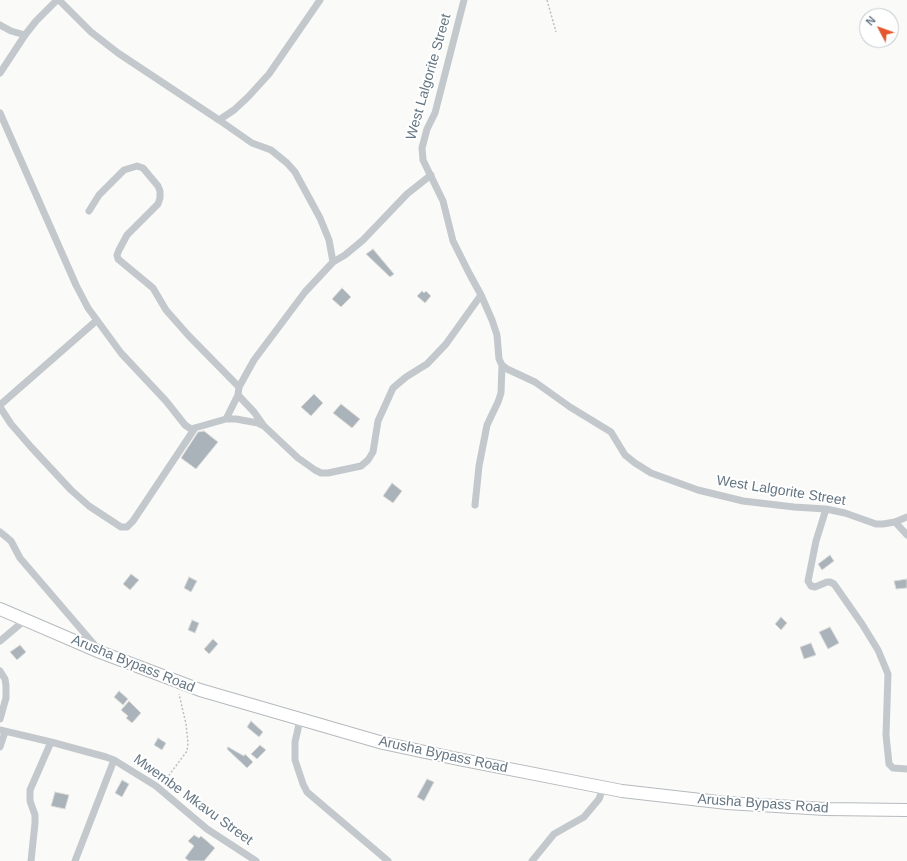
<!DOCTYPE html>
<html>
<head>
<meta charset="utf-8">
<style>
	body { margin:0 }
	#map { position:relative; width:907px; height:861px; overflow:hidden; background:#fafaf8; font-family:Helvetica,sans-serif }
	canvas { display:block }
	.north { position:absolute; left:859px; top:8px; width:40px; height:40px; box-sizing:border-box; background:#fff; border:1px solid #c1c8cd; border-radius:50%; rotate:311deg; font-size:11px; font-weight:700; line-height:16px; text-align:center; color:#657683 }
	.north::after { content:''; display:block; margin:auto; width:14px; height:18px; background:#e4572e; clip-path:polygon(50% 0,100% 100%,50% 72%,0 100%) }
</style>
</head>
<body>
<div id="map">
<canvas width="907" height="861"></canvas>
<div class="north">N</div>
</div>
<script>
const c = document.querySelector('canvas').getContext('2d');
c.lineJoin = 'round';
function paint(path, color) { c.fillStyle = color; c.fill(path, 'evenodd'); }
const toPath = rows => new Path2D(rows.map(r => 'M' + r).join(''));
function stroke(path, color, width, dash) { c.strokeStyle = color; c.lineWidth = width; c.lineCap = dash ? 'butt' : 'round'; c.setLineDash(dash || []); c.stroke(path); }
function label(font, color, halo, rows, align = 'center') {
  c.font = font + ' Helvetica,sans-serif'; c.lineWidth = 4; c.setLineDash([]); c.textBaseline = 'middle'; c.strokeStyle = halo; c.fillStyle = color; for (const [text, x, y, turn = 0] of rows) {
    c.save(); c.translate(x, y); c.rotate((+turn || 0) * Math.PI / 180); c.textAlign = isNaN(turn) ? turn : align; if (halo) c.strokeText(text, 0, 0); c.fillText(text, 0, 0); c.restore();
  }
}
const building = toPath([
	[373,249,394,274,390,277,366,254,373,249],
	[342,288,351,297,341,307,332,299,342,288],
	[422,291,424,293,426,291,431,296,425,303,417,296,422,291],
	[314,394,323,403,311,416,301,407,314,394],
	[341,404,360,419,352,428,333,413,341,404],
	[204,431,218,442,196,469,181,458,198,432,204,431],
	[392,483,402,491,393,503,383,496,392,483],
	[830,555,834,561,822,570,818,564,830,555],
	[131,574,139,580,130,590,123,584,131,574],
	[189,577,197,581,191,592,184,588,189,577],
	[907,579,907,588,896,589,894,581,907,579],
	[781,617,787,623,781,630,775,624,781,617],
	[192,620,199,623,195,633,188,630,192,620],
	[830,627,839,643,828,649,819,632,830,627],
	[213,639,218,644,209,654,204,649,213,639],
	[811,643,816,655,804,659,800,647,811,643],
	[20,645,26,652,17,660,10,652,20,645],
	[119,691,128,699,123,705,114,697,119,691],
	[129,701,141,713,132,723,126,718,128,716,121,710,129,701],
	[251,721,263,732,259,737,247,727,251,721],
	[158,738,166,743,162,750,154,745,158,738],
	[260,745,266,750,257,759,251,754,260,745],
	[228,747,244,756,245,754,253,762,247,768,227,749,228,747],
	[427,779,434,782,424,801,417,797,427,779],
	[122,780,129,784,122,797,115,793,122,780],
	[55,792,69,795,65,809,51,806,55,792],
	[194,835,199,838,201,836,215,848,204,861,189,861,185,858,194,846,188,841,194,835]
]);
paint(building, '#aab3b9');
stroke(building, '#dcdcda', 1);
const primary = toPath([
	[0,609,100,652,200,690,383,743,458,759,622,791,727,803,825,809,907,810]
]);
stroke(primary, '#b5babe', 14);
stroke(toPath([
	[547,0,556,32],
	[164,782,187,751,188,743,186,724,179,694]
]), '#bbbfc2', 1.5, [2, 2]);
stroke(toPath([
	[59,0,91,32,118,53,219,120,252,143,271,150,287,163,295,172,320,218,329,240,333,262],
	[464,0,435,113,427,129,422,148,423,160,443,201,453,241,469,273,481,295,492,320,497,335,499,359,502,365,507,369,535,382,570,407,611,432,625,455,635,463,651,473,698,490,743,501,794,507,826,509,845,513,876,524,883,524,895,522,907,517],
	[0,25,11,31,25,35],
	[0,73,25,35,36,21,57,0],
	[0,113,76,285,88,308,121,353,166,401,185,425,191,429,226,419,238,395,239,387,254,360,305,292,333,262,345,255,363,240,407,194,431,175],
	[219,120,234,110,248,97,269,74,320,0],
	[89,211,99,195,124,170,137,166,143,168,158,186,160,191,160,198,158,204,127,235,119,250,117,255,118,259,153,288,166,310,188,335,239,387],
	[238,395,254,412,264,426],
	[0,405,96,321],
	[0,407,11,424,31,447,71,490,89,506,121,527,127,527,133,521,195,428],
	[226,419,236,419,258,423,264,426,298,458,315,470,321,473,328,473,361,466,368,460,373,452,378,421,393,388,406,377,427,364,446,344,481,295],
	[475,505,479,466,487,425,498,402,501,393,502,365],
	[826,509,816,541,808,581,811,586,815,587,827,582,830,582,834,584,862,624,878,650,888,674,886,735,889,764,893,768,907,769],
	[895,522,907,535],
	[0,532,11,541,20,558,98,649],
	[0,641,25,620],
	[0,671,5,679,6,686,6,698,0,719],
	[300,720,295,742,295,760,303,784,307,792,388,861],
	[0,730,51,742,106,757,114,760,156,786,207,829,256,861],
	[0,747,5,732],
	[31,861,35,823,35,815,30,801,30,790,51,742],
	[75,861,114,760],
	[532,861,554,834,584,817,599,799,603,788]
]), '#c3c8cc', 7);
stroke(primary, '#fff', 12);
label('14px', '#657683', '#fff', [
	["West Lalgorite Street",429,77,-74],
	["West Lalgorite Street",781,491,9],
	["Arusha Bypass Road",133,664,22],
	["Arusha Bypass Road",443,755,12],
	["Mwembe Mkavu Street",193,800,36],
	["Arusha Bypass Road",763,804,4]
]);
</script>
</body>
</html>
